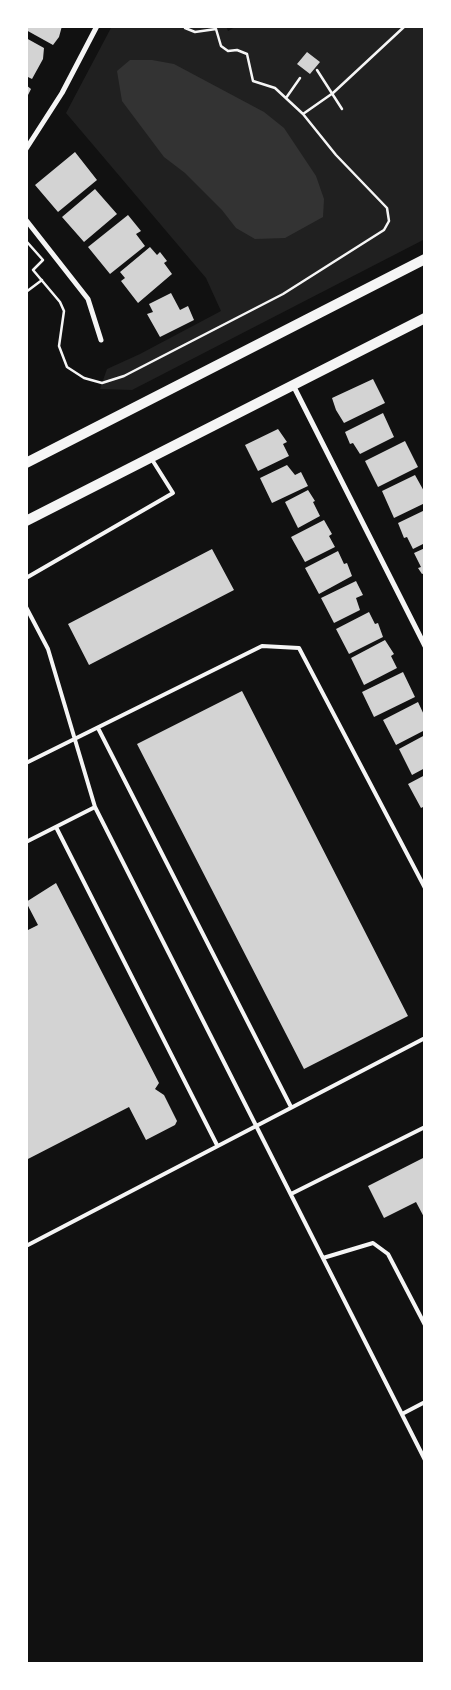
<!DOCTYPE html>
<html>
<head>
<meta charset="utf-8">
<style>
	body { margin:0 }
	#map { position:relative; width:451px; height:1690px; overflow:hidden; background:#111; font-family:Arial,sans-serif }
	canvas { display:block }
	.frame { position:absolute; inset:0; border:28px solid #fff; pointer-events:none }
</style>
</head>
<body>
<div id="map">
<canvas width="451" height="1690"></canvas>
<div class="frame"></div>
</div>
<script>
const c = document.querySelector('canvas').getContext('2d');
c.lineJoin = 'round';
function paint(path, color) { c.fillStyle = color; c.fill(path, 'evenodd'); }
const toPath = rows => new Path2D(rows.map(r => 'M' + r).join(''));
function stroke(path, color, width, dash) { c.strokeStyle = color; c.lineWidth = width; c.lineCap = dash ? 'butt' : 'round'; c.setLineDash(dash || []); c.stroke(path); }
paint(toPath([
	[112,26,226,26,228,31,237,26,425,26,425,239,132,390,100,389,107,369,140,354,221,311,206,278,66,113]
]), '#202020');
paint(toPath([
	[130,60,152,60,174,64,264,112,284,128,316,176,324,199,323,217,285,238,255,239,236,228,222,210,185,173,164,157,122,101,117,71]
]), '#333');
paint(toPath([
	[26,26,62,26,59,37,53,45,26,30],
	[26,38,44,48,43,59,32,79,26,76],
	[307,52,320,62,310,74,297,64],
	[26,85,31,89,26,99],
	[75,152,97,180,58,212,35,185],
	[95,189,117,214,84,242,62,217],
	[128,215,141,231,136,234,145,246,110,274,88,247],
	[150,247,157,255,160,252,167,261,164,263,172,274,138,303,121,281,125,278,120,272],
	[171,293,180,310,188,306,194,320,160,337,147,314,153,312,149,304],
	[373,379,385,403,344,423,336,410,332,398],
	[383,413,394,437,360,454,353,443,350,444,345,432],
	[278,429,287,442,283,444,289,456,258,471,245,445],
	[405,441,418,467,378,487,365,461],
	[287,465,295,475,301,472,308,486,272,503,260,478],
	[415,475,425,493,425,503,394,518,382,491],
	[308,490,315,501,313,502,320,516,298,528,285,502],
	[425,510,425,543,413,549,407,537,404,538,398,523],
	[324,520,332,534,329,536,335,547,305,562,291,537],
	[425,548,425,573,422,574,418,568,421,567,414,553],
	[212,549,234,590,89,665,68,624],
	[338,551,344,564,347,563,352,576,319,594,305,568],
	[356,581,363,595,356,598,360,610,334,623,321,598],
	[369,612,375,624,378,623,383,637,349,654,336,629],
	[385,640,394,654,391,656,397,668,364,685,351,658],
	[403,672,415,697,374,717,362,692],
	[242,691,408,1016,304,1069,137,744],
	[418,702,425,717,425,730,396,745,383,720],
	[425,735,425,768,412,775,399,749],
	[425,775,425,806,421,808,408,784],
	[56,883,159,1083,155,1089,164,1095,177,1121,175,1125,146,1140,129,1107,26,1160,26,931,38,925,26,902],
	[425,1157,425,1219,416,1202,384,1218,368,1186]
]), '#d3d3d3');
stroke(toPath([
	[317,70,342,109],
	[286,98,300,78],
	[303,114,333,93,405,26],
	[27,242,43,260,33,270,60,302,64,311,59,346,67,367,84,378,102,383,124,376,283,294,384,230,389,221,387,208,336,155,303,114,275,88,253,81,247,54,237,50,228,51,221,46,216,29,195,32,185,28,185,26],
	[26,292,42,280]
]), '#f5f5f5', 2.5);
stroke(toPath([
	[26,578,173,493,151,458],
	[26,607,48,649,95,807,425,1460],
	[98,728,291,1107],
	[26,763,262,646,299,648,425,888],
	[56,827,217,1145],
	[26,842,95,807],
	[291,1194,425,1127],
	[26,1246,425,1038],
	[323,1258,373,1243,388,1254,425,1325],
	[402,1414,425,1402]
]), '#f5f5f5', 4);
stroke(toPath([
	[26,149,62,93,97,26],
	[26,220,88,299,101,340],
	[293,385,425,646]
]), '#f5f5f5', 5);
stroke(toPath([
	[26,463,425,259],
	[26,521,425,318]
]), '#f5f5f5', 10);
</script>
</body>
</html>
